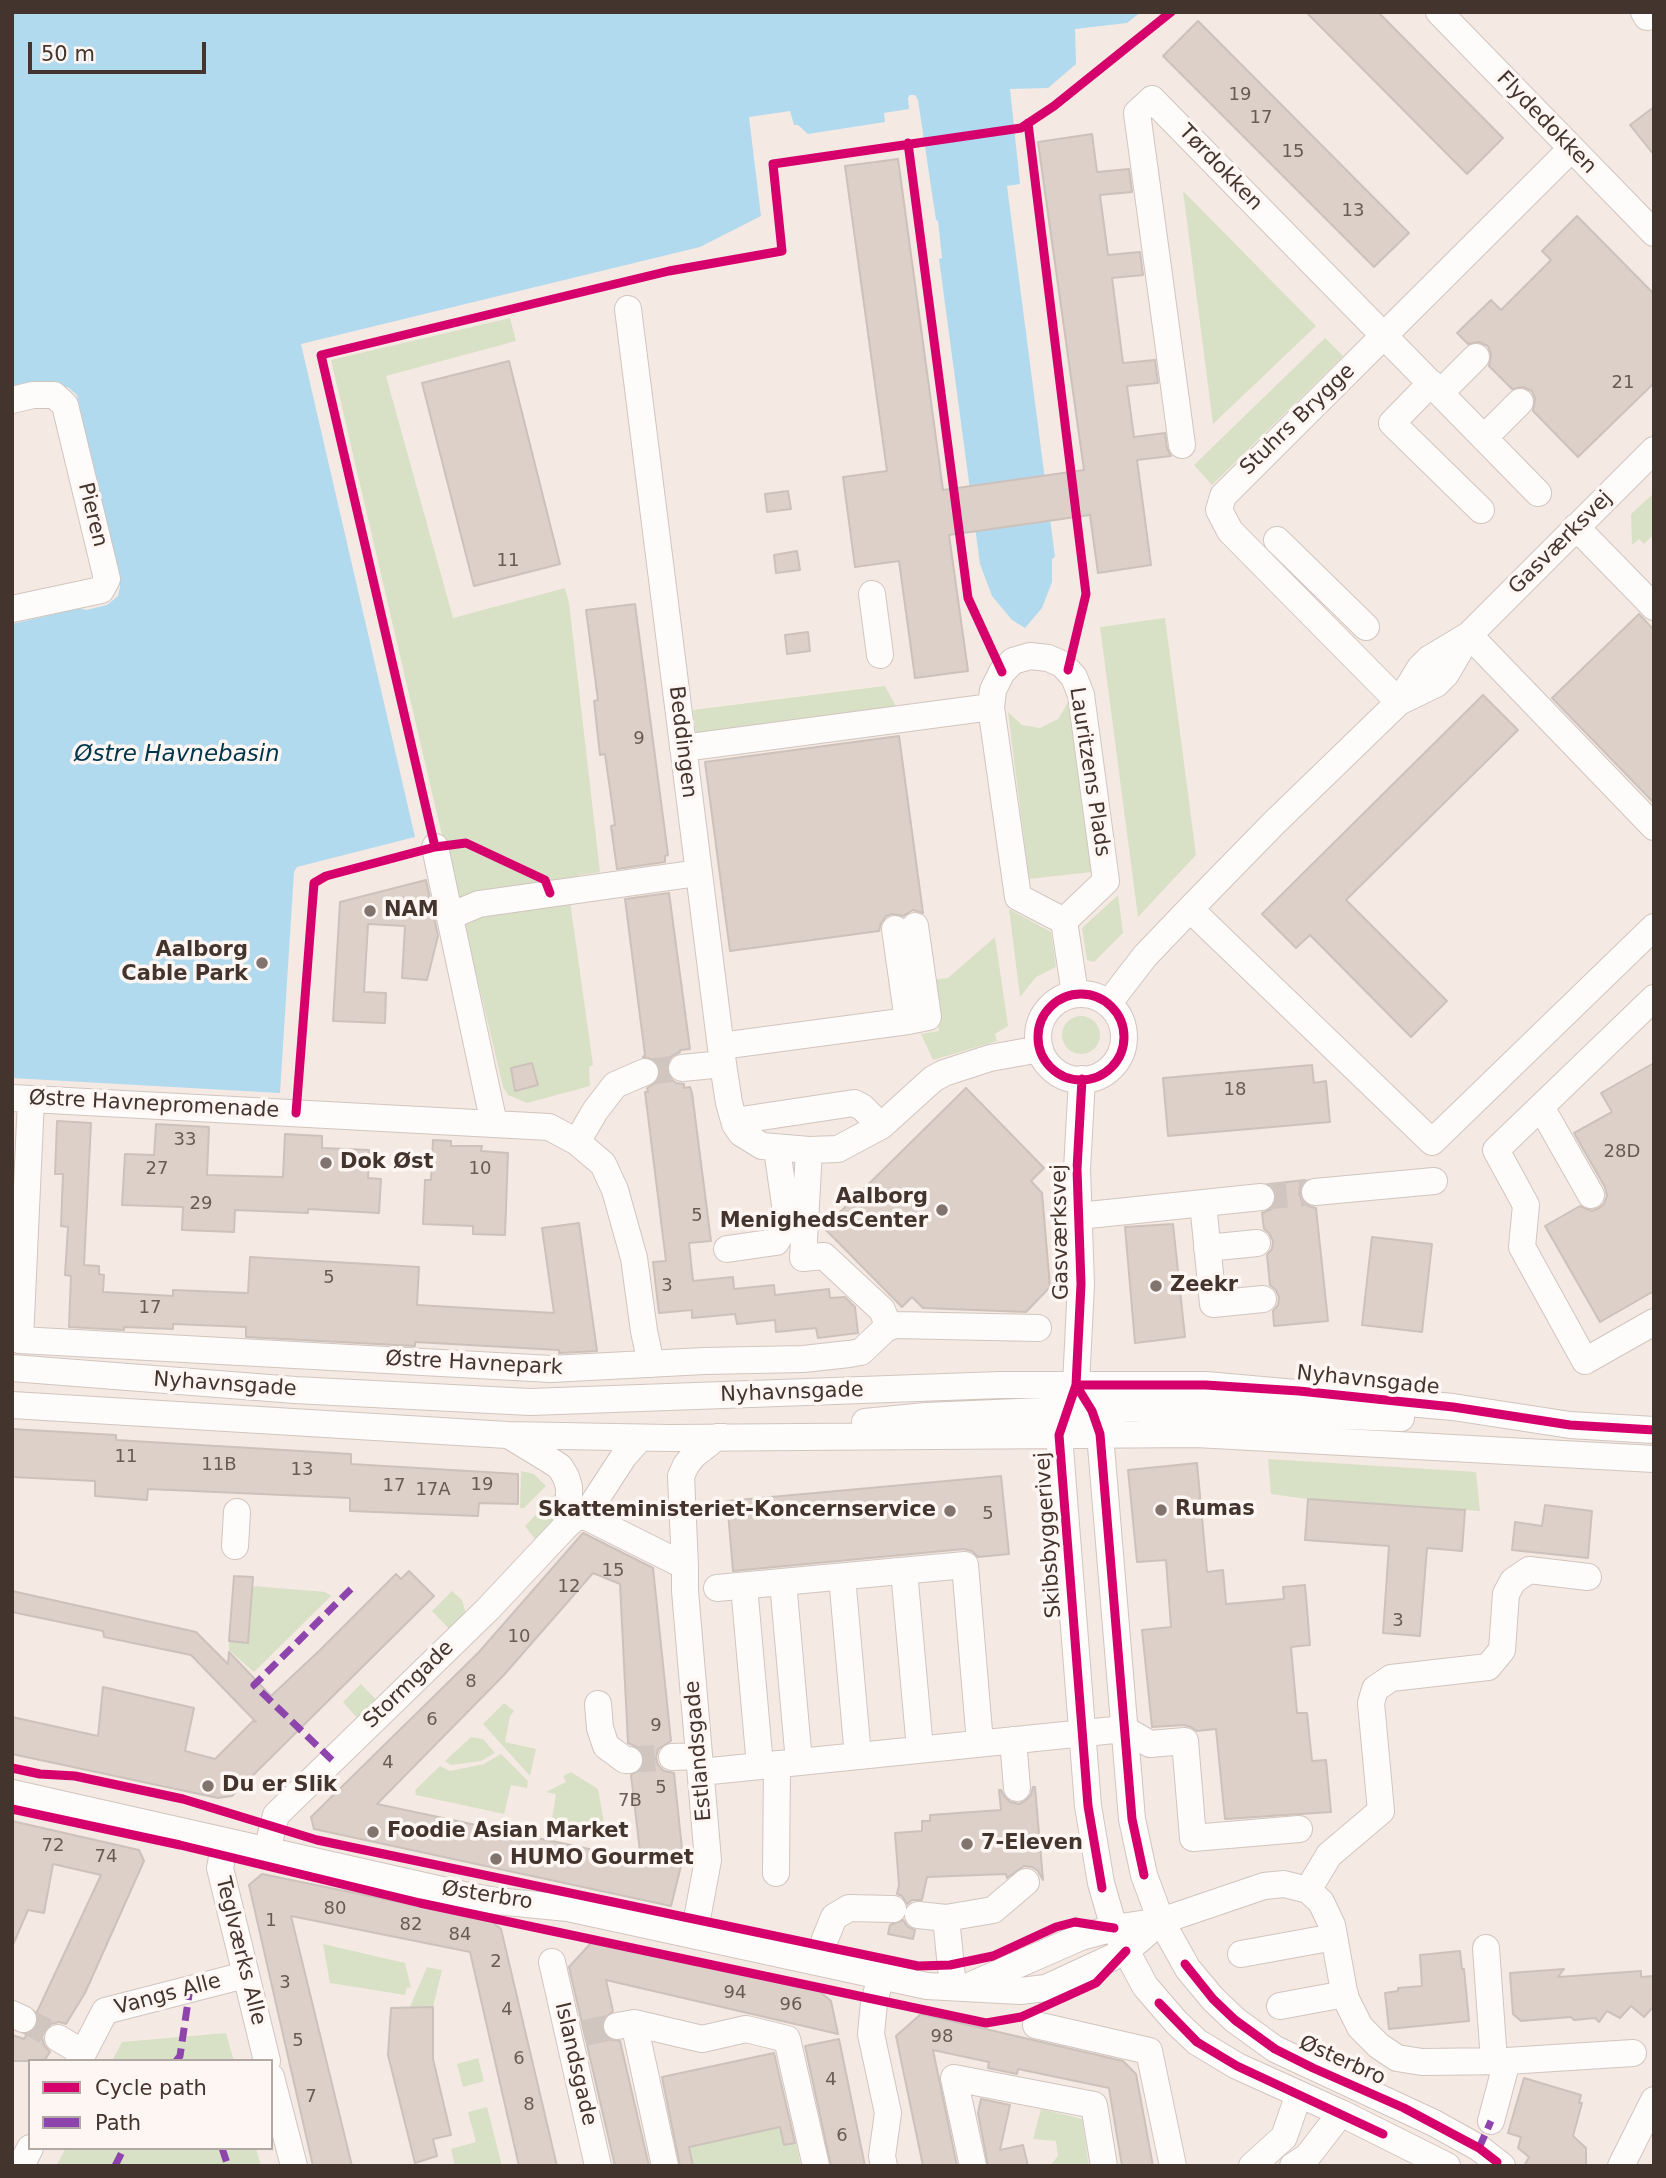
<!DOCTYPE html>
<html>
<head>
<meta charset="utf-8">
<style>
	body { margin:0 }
	#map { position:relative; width:1666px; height:2178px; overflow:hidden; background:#f5e9e3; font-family:"DejaVu Sans",sans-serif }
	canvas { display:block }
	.frame { position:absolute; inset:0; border:14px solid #43342d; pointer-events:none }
	.legend { position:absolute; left:28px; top:2059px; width:245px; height:91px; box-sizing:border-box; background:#fef6f3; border:2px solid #b3a8a4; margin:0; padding:9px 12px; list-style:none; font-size:21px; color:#43342d }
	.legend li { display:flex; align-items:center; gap:14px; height:35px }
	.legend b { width:35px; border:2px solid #b3a8a4 }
	.scale { position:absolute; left:28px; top:42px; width:178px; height:32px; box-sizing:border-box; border:4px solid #43342d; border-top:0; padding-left:9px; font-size:21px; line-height:24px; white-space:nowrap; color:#43342d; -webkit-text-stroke:5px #fef6f3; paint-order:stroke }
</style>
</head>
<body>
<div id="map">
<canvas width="1666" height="2178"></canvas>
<div class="frame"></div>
<ul class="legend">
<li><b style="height:9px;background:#d6006c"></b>Cycle path</li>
<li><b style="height:9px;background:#8e44ad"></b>Path</li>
</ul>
<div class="scale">50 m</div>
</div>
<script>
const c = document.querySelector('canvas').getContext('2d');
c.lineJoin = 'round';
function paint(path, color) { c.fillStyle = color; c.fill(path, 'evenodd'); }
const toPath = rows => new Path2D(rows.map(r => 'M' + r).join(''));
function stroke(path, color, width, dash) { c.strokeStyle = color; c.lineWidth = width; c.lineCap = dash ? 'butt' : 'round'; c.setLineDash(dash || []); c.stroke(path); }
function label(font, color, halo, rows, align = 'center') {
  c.font = font + ' "DejaVu Sans",sans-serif'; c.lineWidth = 7; c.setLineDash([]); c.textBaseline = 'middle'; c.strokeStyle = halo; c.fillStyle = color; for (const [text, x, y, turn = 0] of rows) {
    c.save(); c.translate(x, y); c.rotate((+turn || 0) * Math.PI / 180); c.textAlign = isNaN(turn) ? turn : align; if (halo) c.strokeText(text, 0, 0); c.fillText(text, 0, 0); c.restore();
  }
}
paint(toPath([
	[1183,191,1316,326,1213,424],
	[510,318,516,341,386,376,453,618,565,588,569,603,600,872,580,875,567,880,593,1065,589,1067,590,1086,527,1103,508,1095,503,1087,470,947,451,885,443,840,331,360],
	[1325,338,1343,356,1212,485,1194,465],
	[1654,493,1654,534,1644,544,1639,539,1632,545,1631,514],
	[1165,618,1196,855,1138,917,1100,627],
	[885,686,898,710,696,734,693,710],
	[1069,701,1091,872,1029,879,1008,712,1022,725,1040,728,1058,719],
	[1118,895,1123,933,1094,962,1087,960,1082,928],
	[1009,909,1051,932,1056,967,1036,977,1020,997],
	[995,937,1008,1026,995,1034,997,1041,933,1060,921,1034,939,1031,932,980,948,978],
	'1062 1035a19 19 0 1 1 38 0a19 19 0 1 1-38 0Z',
	[1268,1459,1476,1472,1480,1511,1308,1499,1271,1494],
	[521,1471,534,1474,546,1486,524,1508,520,1508],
	[557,1492,561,1508,539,1544,525,1526],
	[252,1586,325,1592,331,1596,254,1672,229,1650,229,1641,248,1642],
	[452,1591,462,1600,466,1614,450,1630,432,1611],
	[361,1684,378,1702,358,1719,343,1702],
	[504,1703,514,1711,510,1716,505,1742,536,1749,530,1776,483,1724],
	[471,1737,483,1739,495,1753,481,1761,451,1765,445,1761],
	[501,1754,528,1781,527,1788,511,1785,504,1814,416,1795,415,1790,440,1766,450,1771,484,1764],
	[571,1772,598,1789,606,1834,551,1824,556,1794,546,1792,566,1782,563,1776],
	[323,1944,405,1963,411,1988,407,1987,405,1995,330,1983],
	[427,1967,442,1970,433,2007,410,2007],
	[226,2033,234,2061,112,2061,122,2042],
	[478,2058,484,2081,463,2087,457,2064],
	[487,2107,502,2166,455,2166,451,2149,476,2142,468,2112],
	[1041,2109,1082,2119,1089,2166,1050,2166,1058,2156,1056,2141,1033,2139],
	[780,2127,784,2145,796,2142,801,2166,688,2166,689,2147],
	[66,2148,256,2148,261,2166,56,2166]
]), '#d8e1c5');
paint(toPath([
	[12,12,1141,12,1127,23,1075,29,1076,64,1048,88,1010,89,1020,184,1007,186,1055,557,1052,559,1052,582,1042,608,1025,628,1012,620,992,596,980,564,939,259,942,258,938,221,936,220,918,100,915,95,910,95,908,98,909,109,884,113,885,122,808,134,798,125,794,125,790,111,749,117,761,216,700,247,301,344,415,837,297,867,294,872,280,1093,12,1078,12,624,80,608,86,610,107,605,118,596,120,587,77,395,69,388,51,381,12,390]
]), '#b2daef');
const building = toPath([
	[1306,12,1378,12,1503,138,1467,174,1306,12],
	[1198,21,1409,233,1374,267,1163,56,1198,21],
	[1654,107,1654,155,1630,125,1654,107],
	[1092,134,1097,172,1129,169,1132,192,1100,195,1108,255,1140,252,1143,275,1112,278,1123,363,1155,360,1158,383,1127,386,1134,437,1165,433,1167,448,1171,456,1137,460,1151,565,1098,573,1090,515,949,535,968,671,915,678,899,561,855,567,843,477,887,471,845,166,898,159,943,490,1084,470,1038,142,1092,134],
	[1577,216,1654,294,1654,383,1578,457,1533,411,1535,399,1532,391,1523,387,1512,389,1489,366,1491,354,1488,346,1479,342,1468,344,1457,333,1491,300,1501,310,1551,260,1542,251,1577,216],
	[509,361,560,564,474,586,422,383,509,361],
	[788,491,791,509,767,512,765,494,788,491],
	[797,551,800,570,776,573,774,555,797,551],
	[635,604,668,855,665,856,665,862,617,869,611,826,615,825,605,754,600,755,594,701,598,700,586,610,635,604],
	[1639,614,1654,630,1654,803,1552,698,1639,614],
	[808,632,810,651,787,654,785,635,808,632],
	[1483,695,1518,730,1346,900,1447,1001,1411,1037,1310,935,1296,948,1262,914,1483,695],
	[899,736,923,913,913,910,903,916,892,914,886,916,881,923,879,931,730,951,705,762,899,736],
	[426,880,438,936,427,980,402,978,405,926,368,924,364,992,386,993,385,1023,333,1021,340,902,426,880],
	[669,893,690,1049,680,1050,680,1052,672,1056,667,1062,666,1070,670,1078,676,1083,684,1084,684,1088,690,1087,692,1093,711,1241,689,1243,693,1281,733,1277,734,1289,774,1285,775,1295,829,1289,830,1298,845,1297,855,1307,858,1333,818,1338,816,1328,776,1332,775,1320,737,1324,735,1314,692,1318,692,1310,659,1313,653,1262,666,1261,645,1092,648,1092,647,1088,657,1082,661,1073,660,1066,655,1060,643,1057,645,1055,625,899,669,893],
	[532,1063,538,1085,515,1091,511,1068,532,1063],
	[1654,1063,1654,1291,1600,1322,1545,1226,1580,1206,1592,1211,1599,1208,1604,1204,1607,1196,1605,1187,1574,1133,1612,1112,1601,1093,1654,1063],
	[1312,1065,1314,1083,1326,1081,1330,1122,1168,1136,1163,1078,1312,1065],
	[966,1088,1044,1168,1031,1181,1042,1193,1050,1287,1026,1312,923,1308,912,1297,902,1307,824,1228,966,1088],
	[57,1121,91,1123,84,1265,99,1266,99,1274,104,1275,103,1292,173,1296,173,1290,248,1293,250,1257,419,1267,417,1305,554,1313,542,1228,579,1223,597,1351,559,1353,559,1350,415,1342,415,1346,246,1337,246,1327,173,1324,173,1329,124,1327,124,1330,69,1327,71,1276,65,1275,68,1227,61,1226,63,1174,55,1174,57,1121],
	[156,1124,209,1127,207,1175,283,1177,285,1134,322,1136,322,1148,369,1150,368,1178,381,1179,379,1213,308,1209,308,1213,235,1210,234,1232,182,1230,183,1207,122,1205,125,1154,154,1155,156,1124],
	[433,1140,451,1141,451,1146,482,1146,481,1151,508,1153,505,1235,473,1234,473,1226,423,1224,425,1180,431,1180,433,1140],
	[1305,1180,1300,1186,1299,1194,1303,1202,1308,1206,1316,1208,1328,1321,1274,1326,1273,1311,1278,1305,1279,1297,1276,1290,1270,1285,1267,1255,1272,1249,1273,1241,1269,1233,1264,1229,1262,1213,1271,1209,1276,1203,1277,1195,1269,1184,1305,1180],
	[1173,1224,1185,1337,1135,1343,1125,1227,1173,1224],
	[1372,1237,1432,1244,1422,1332,1362,1325,1372,1237],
	[12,1429,116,1435,116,1440,351,1454,351,1464,518,1474,518,1504,479,1503,478,1516,350,1511,350,1498,148,1489,147,1500,95,1496,95,1481,12,1477,12,1429],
	[1197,1463,1207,1572,1223,1570,1226,1604,1284,1599,1283,1587,1305,1585,1310,1645,1291,1647,1297,1713,1307,1713,1312,1761,1326,1760,1331,1812,1225,1819,1216,1729,1197,1731,1191,1727,1184,1725,1152,1727,1142,1630,1171,1627,1166,1560,1137,1562,1128,1470,1197,1463],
	[1001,1476,1009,1554,978,1557,972,1551,964,1549,733,1571,727,1501,1001,1476],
	[1308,1499,1465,1510,1462,1551,1427,1548,1420,1636,1383,1633,1389,1546,1305,1540,1308,1499],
	[1545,1505,1592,1511,1588,1558,1512,1550,1515,1522,1542,1526,1545,1505],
	[583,1533,653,1568,671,1741,658,1749,656,1758,658,1765,664,1771,674,1773,683,1858,671,1906,314,1829,311,1817,479,1652,583,1533],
	[593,1573,620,1584,628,1743,637,1747,642,1752,645,1759,642,1768,631,1775,641,1860,377,1804,503,1676,593,1573],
	[409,1571,434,1596,232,1796,218,1798,12,1754,12,1717,98,1736,103,1687,194,1708,185,1751,215,1759,253,1721,256,1722,191,1655,104,1637,103,1631,12,1612,12,1591,196,1632,228,1664,229,1652,271,1696,319,1651,396,1574,401,1579,409,1571],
	[234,1576,253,1577,248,1643,229,1641,234,1576],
	[1033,1787,1035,1787,1043,1880,1038,1871,1032,1867,1024,1866,1007,1878,1006,1874,927,1877,922,1900,912,1900,907,1904,902,1896,897,1894,899,1885,895,1833,922,1831,922,1821,930,1821,930,1815,1001,1810,999,1790,1001,1790,1004,1796,1010,1802,1019,1804,1025,1801,1031,1795,1033,1787],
	[12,1821,139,1850,144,1861,85,1993,66,2024,59,2022,51,2024,44,2031,42,2037,44,2045,50,2052,44,2061,12,2061,12,2035,24,2039,27,2034,37,2026,39,2018,37,2012,101,1875,53,1864,44,1913,28,1910,12,1947,12,1821],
	[262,1874,491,1921,501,1929,557,2166,519,2166,470,1952,291,1916,352,2166,313,2166,249,1885,262,1874],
	[903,1920,908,1927,915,1930,913,1939,888,1934,890,1925,903,1920],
	[591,1943,819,1991,831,2001,838,2034,606,1980,613,2011,603,2020,602,2029,605,2036,611,2040,620,2041,649,2166,615,2166,569,1967,591,1943],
	[1460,1951,1462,1969,1464,1969,1469,2021,1389,2029,1385,1993,1398,1991,1398,1988,1422,1986,1420,1955,1460,1951],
	[1564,1969,1558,1977,1641,1971,1641,1977,1654,1976,1654,2006,1644,2017,1631,2006,1620,2018,1607,2011,1599,2022,1595,2018,1574,2020,1571,2017,1521,2021,1513,2014,1510,1973,1564,1969],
	[433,2007,433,2059,451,2135,433,2139,437,2156,415,2163,388,2055,391,2008,433,2007],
	[921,2014,1123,2061,1136,2074,1153,2166,1122,2166,1109,2088,1018,2069,1017,2074,988,2068,989,2062,933,2050,957,2166,923,2166,896,2036,921,2014],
	[839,2039,865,2166,831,2166,805,2046,839,2039],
	[774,2053,795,2143,784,2145,780,2127,689,2147,693,2166,680,2166,662,2077,774,2053],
	[1524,2078,1581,2095,1579,2103,1582,2103,1573,2136,1586,2148,1586,2166,1524,2166,1529,2157,1518,2148,1521,2137,1508,2133,1524,2078],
	[981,2099,1010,2105,1000,2150,1023,2145,1028,2166,988,2166,978,2113,981,2099]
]);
paint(building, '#dcd0c9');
stroke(building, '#cdc2bb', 2);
stroke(toPath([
	[645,1072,682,1068],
	[1261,1197,1315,1192],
	[629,1760,672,1757],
	[23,2019,58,2038],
	[584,2033,617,2026]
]), '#d1c5bf', 26, [26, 13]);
const minor = toPath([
	[1439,12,1654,233],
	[1644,12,1647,17,1653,12],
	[628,309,723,1064,729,1103,735,1124,741,1133,762,1146,809,1150,838,1149,881,1126,933,1079,944,1073,990,1058,1040,1049],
	[1431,383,1392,423,1481,510],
	[1440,393,1476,357],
	[12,400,33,395,54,395,65,405,107,579,101,590,12,609],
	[1484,438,1520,402],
	[1182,445,1137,113,1152,99,1538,493],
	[1576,527,1654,607],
	[1277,540,1366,627],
	[872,594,880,655],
	[1469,635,1654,827],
	[1030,656,1048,658,1062,664,1074,677,1081,695,1106,881,1064,921,1018,897,991,707,993,690,1002,672,1013,661,1030,656],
	[1399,702,1230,531,1219,510,1223,496,1571,149],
	[1399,702,1436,684,1446,674,1469,635,1654,450],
	[683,748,991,707],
	[435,847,494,1124],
	[1190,909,1432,1142,1654,927],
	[450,916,479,904,698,873],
	[1064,921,1075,994],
	'1038 1037a43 43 0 1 1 86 0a43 43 0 1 1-86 0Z',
	[1654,998,1496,1150,1526,1205,1522,1247,1585,1361,1654,1322],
	[1108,1004,1145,956,1190,909,1274,823,1399,702,1420,668,1429,659,1469,635],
	[908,1021,928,1017,915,926],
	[721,1046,908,1021,895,929],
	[682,1068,723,1064],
	[1082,1079,1077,1169,1081,1284,1076,1385,1059,1435,1088,1806,1101,1883,1114,1928,1145,1986,1176,2022,1197,2042,1237,2066,1341,2113,1447,2166],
	[12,1098,549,1127,577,1142,603,1164,615,1190,634,1258,644,1331,651,1364],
	[31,1099,20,1340,551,1369,704,1361,803,1359,849,1354,861,1352,885,1329,895,1325,1038,1328],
	[1541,1107,1591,1195],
	[735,1124,748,1119,854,1103,862,1107,881,1126],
	[577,1142,595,1111,615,1085,645,1072],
	[809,1150,803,1258,824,1256,882,1310,889,1327],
	[1315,1192,1434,1181],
	[1203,1203,1213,1304,1263,1299],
	[1079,1216,1261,1197],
	[1207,1248,1257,1243],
	[727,1249,776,1242,785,1227,785,1205,777,1149],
	[12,1368,295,1390,530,1402,1000,1385,1206,1385,1453,1407,1570,1425,1654,1430],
	[1076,1385,1092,1411,1100,1434,1132,1819,1144,1875,1161,1921,1188,1969,1213,1999,1235,2020,1275,2049,1434,2123,1479,2148,1502,2166],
	[12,1405,507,1435,669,1438,1196,1434,1654,1459],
	[1077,1416,1092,1411,1129,1408,1401,1418],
	[865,1422,926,1416,1042,1411,1058,1406,1075,1386],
	[510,1436,551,1461,560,1467,566,1477,569,1487,569,1500,566,1526],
	[585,1516,685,1566,685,1591,708,1860,694,1935],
	[235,1546,237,1512],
	[685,1566,681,1476,686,1465,694,1455,717,1437,723,1437],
	[904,1571,920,1749],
	[842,1577,858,1756],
	[783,1582,799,1762],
	[744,1586,760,1766],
	[717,1588,965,1565,980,1743],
	[598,1704,600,1728,606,1746,625,1760,629,1760],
	[1013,1740,1017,1788],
	[672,1757,699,1756],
	[701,1772,1124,1729,1150,1744,1185,1741,1193,1838,1299,1829],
	[12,1793,464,1895,496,1901,568,1908,927,1986,1020,1991,1046,1988,1126,1951,1161,1921],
	[225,1841,220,1868,267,2061],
	[267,1850,276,1815,488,1609,564,1528,575,1518,585,1516,624,1456,640,1438],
	[776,1873,777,1764],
	[1308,1890,1329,1855,1381,1811,1371,1703,1375,1689,1391,1678,1488,1667,1502,1650,1506,1594,1513,1581,1529,1570,1588,1577],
	[918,1915,946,1918,953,1987],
	[946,1918,993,1910,1026,1882],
	[1486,1948,1494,2061],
	[1241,1954,1334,1937],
	[552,1962,598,2166],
	[819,1962,825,1939,834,1917,849,1908,893,1909],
	[881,1976,874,2003,871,2034,888,2113,882,2156,884,2166],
	[969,1986,1081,1937,1114,1928,1161,1921,1264,1886,1284,1884,1308,1890,1321,1902,1332,1925,1345,1997,1360,2027,1379,2046,1397,2058,1422,2062,1507,2061,1633,2053],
	[1280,2006,1345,1994],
	[12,2014,23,2019],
	[634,2023,665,2166],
	[1036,2025,1149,2051,1173,2166],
	[617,2026,634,2023,702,2039,746,2029,787,2039,816,2166],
	[58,2038,83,2053],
	[79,2061,105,2011,245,1975],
	[271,2077,294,2166],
	[1491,2121,1507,2061],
	[21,2166,30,2148],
	[973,2166,954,2078,1094,2105,1104,2166],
	[1252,2166,1284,2137,1299,2094],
	[1293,2166,1307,2157,1341,2113],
	[1621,2166,1654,2100]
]);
stroke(minor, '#d1c5bf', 28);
stroke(minor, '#fefcfb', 26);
stroke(toPath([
	[332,1760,254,1685,351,1589],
	[176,2061,180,2056,190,1988],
	[222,2148,228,2166],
	[1479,2148,1491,2121],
	[115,2166,124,2148]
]), '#8e44ad', 7, [14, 7]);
stroke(toPath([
	[1028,123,1086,594,1068,670],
	[908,143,968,598,1002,672],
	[435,847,466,843,545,880,550,893],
	'1038 1037a43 43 0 1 1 86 0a43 43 0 1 1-86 0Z',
	[1082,1079,1077,1169,1081,1284,1076,1385,1059,1435,1088,1806,1102,1888],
	[296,1113,314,883,326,876,435,847,321,355,669,271,782,251,773,164,1021,128,1054,106,1171,12],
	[1076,1385,1206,1385,1299,1391,1453,1407,1570,1425,1654,1430],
	[1076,1385,1092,1411,1100,1434,1132,1819,1144,1875],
	[12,1768,40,1774,75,1776,183,1799,317,1840,918,1966,950,1965,993,1956,1056,1927,1075,1922,1114,1928],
	[12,1809,180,1845,420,1903,986,2023,1021,2017,1096,1983,1126,1951],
	[1185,1964,1213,1999,1235,2020,1275,2049,1313,2068,1404,2108,1479,2148,1497,2162],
	[1159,2003,1197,2042,1237,2066,1383,2134]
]), '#d6006c', 9);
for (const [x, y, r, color] of [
	[370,911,7,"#81736d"],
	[262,963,7,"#81736d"],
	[326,1163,7,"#81736d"],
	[942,1210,7,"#81736d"],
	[1156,1286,7,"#81736d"],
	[1161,1510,7,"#81736d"],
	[950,1511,7,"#81736d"],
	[208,1786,7,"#81736d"],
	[373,1832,7,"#81736d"],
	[967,1844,7,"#81736d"],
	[496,1859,7,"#81736d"]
]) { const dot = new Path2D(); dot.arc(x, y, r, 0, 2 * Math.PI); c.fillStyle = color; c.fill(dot); stroke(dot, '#fef6f3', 2.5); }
label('18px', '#695b54', null, [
	["19",1240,95],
	["17",1261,118],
	["15",1293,152],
	["13",1353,211],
	["21",1623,383],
	["11",508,561],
	["9",639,739],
	["18",1235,1090],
	["33",185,1140],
	["28D",1622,1152],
	["27",157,1169],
	["10",480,1169],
	["29",201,1204],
	["5",697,1216],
	["5",329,1278],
	["3",667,1286],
	["17",150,1308],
	["11",126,1457],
	["11B",219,1465],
	["13",302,1470],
	["19",482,1485],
	["17",394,1486],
	["17A",433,1490],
	["5",988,1514],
	["15",613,1571],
	["12",569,1587],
	["3",1398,1621],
	["10",519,1637],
	["8",471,1682],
	["6",432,1720],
	["9",656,1726],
	["4",388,1763],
	["5",661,1788],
	["7B",630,1801],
	["72",53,1846],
	["74",106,1857],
	["80",335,1909],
	["1",271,1921],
	["82",411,1925],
	["84",460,1935],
	["2",496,1962],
	["3",285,1983],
	["94",735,1993],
	["96",791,2005],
	["4",507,2010],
	["98",942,2037],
	["5",298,2041],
	["6",519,2059],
	["4",831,2080],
	["7",311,2097],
	["8",529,2105],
	["6",842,2136]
]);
label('21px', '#43342d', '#fef6f3', [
	["Flydedokken",1546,123,46],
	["Tørdokken",1220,168,46],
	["Stuhrs Brygge",1298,420,-44],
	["Pieren",92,515,76],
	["Gasværksvej",1561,543,-45],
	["Beddingen",682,742,83],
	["Lauritzens Plads",1089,772,81],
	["Østre Havnepromenade",154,1105,3],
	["Gasværksvej",1061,1232,-91],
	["Østre Havnepark",474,1364,3],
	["Nyhavnsgade",1368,1381,6],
	["Nyhavnsgade",225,1385,4],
	["Nyhavnsgade",792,1393,-2],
	["Skibsbyggerivej",1049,1535,-94],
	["Stormgade",409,1685,-44],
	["Estlandsgade",699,1751,-95],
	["Østerbro",487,1896,9],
	["Teglværks Alle",240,1951,76],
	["Vangs Alle",168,1995,-15],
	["Østerbro",1342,2061,24],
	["Islandsgade",575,2064,77]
]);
label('bold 21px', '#43342d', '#fef6f3', [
	["NAM",384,911],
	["Aalborg",248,951,"right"],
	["Cable Park",248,975,"right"],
	["Dok Øst",340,1163],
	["Aalborg",928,1198,"right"],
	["MenighedsCenter",928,1222,"right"],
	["Zeekr",1170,1286],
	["Rumas",1175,1510],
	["Skatteministeriet-Koncernservice",936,1511,"right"],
	["Du er Slik",222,1786],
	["Foodie Asian Market",387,1832],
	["7-Eleven",981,1844],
	["HUMO Gourmet",510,1859]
], 'left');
label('italic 23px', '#00364c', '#fef6f3', [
	["Østre Havnebasin",177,755]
]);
</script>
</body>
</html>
